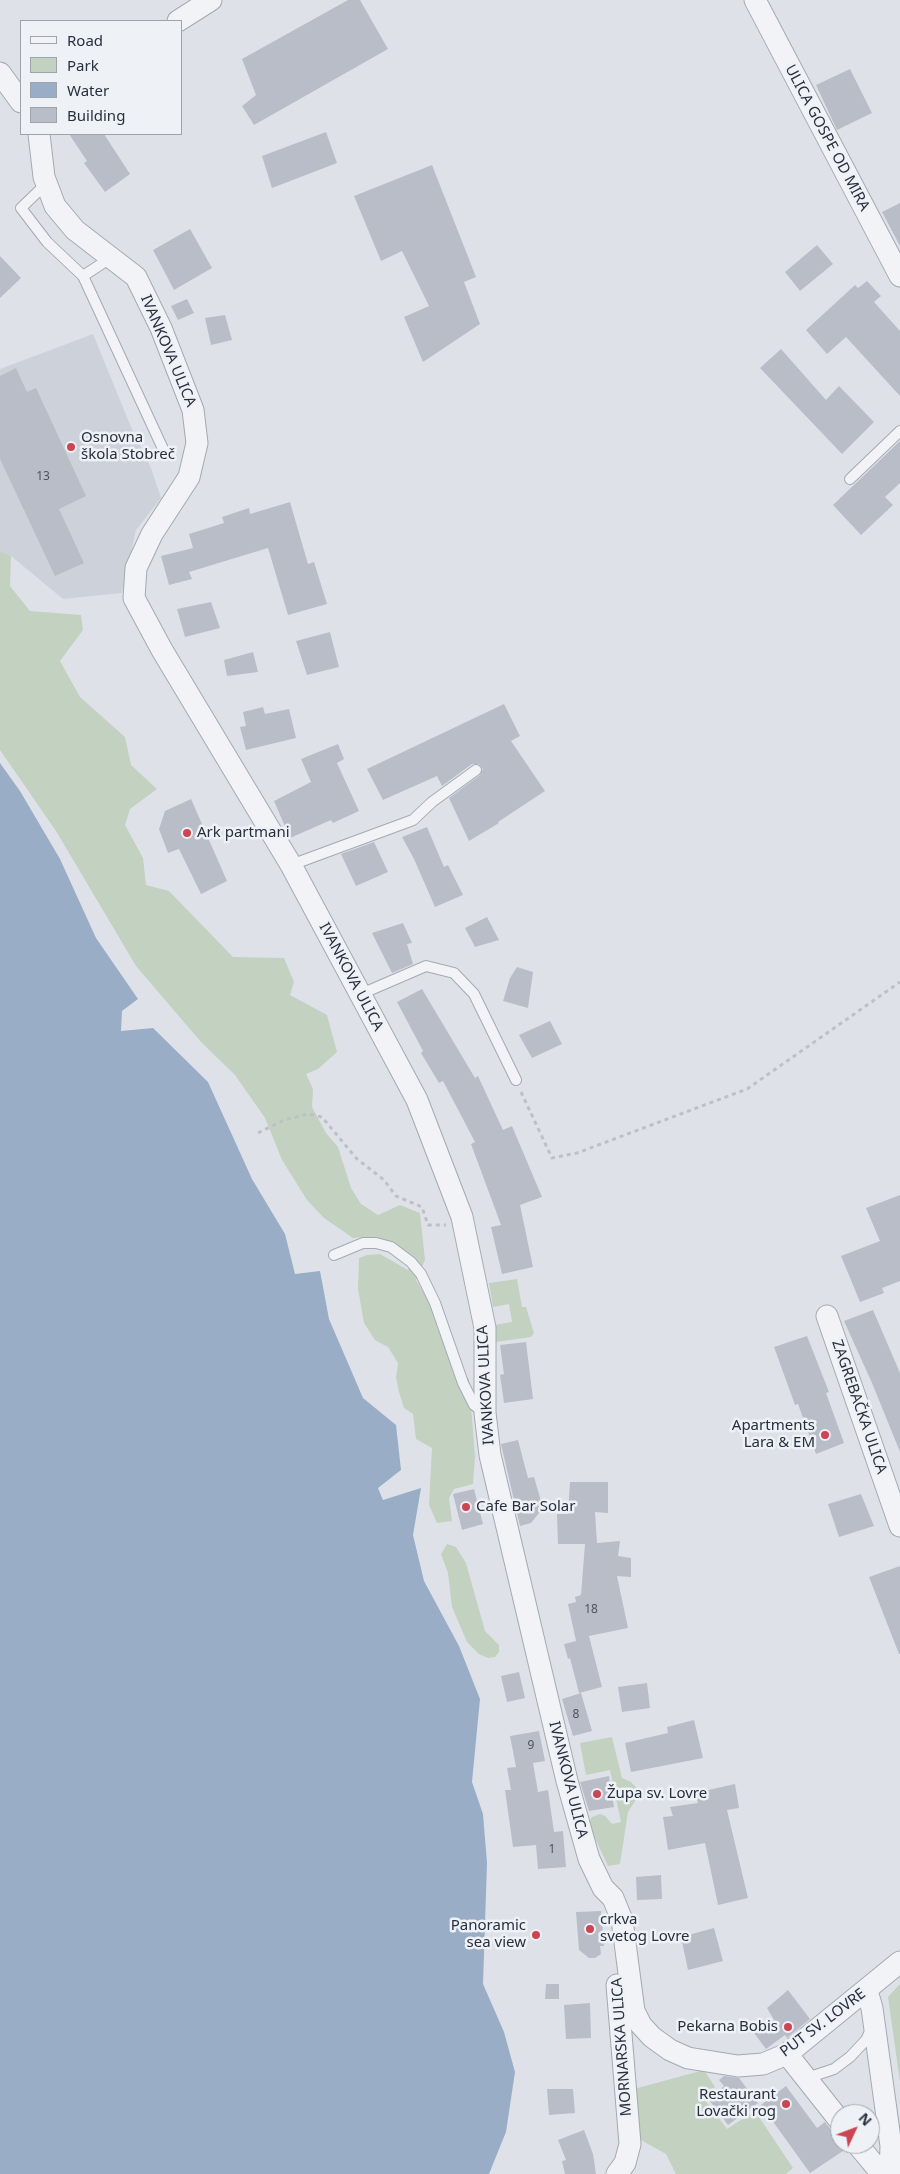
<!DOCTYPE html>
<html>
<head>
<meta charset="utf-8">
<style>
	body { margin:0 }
	#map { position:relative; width:900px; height:2174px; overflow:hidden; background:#dee2e8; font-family:"Noto Sans",sans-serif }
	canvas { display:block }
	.legend { position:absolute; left:20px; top:20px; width:162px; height:115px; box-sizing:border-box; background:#eef1f5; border:1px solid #9fa3ac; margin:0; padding:6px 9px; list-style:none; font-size:15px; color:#282f3e }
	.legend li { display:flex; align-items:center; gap:10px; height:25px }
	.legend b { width:25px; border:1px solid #9fa3ac }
	.north { position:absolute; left:830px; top:2104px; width:50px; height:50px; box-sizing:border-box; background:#eef1f5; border:1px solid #9fa3ac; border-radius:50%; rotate:47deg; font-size:14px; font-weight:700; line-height:20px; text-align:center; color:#282f3e }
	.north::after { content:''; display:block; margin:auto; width:18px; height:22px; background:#cb4552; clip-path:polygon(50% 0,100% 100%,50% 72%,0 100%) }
</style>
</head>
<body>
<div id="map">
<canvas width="900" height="2174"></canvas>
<ul class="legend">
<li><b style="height:6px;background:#f1f3f6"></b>Road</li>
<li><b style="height:14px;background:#c3d1c0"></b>Park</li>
<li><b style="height:14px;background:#9aadc7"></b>Water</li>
<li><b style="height:14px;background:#b9bdc7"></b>Building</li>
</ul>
<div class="north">N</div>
</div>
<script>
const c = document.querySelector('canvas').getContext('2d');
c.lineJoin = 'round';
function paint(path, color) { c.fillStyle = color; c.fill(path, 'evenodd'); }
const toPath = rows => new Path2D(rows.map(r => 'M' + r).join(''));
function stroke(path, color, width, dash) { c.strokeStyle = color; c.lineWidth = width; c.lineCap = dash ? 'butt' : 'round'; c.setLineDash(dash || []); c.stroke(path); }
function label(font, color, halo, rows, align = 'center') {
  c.font = font + ' "Noto Sans",sans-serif'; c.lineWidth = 5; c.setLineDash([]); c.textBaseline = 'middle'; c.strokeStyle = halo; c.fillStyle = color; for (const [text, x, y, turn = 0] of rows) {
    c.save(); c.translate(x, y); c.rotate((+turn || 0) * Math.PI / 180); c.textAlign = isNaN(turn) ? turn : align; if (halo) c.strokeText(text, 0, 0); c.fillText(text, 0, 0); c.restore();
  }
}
paint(toPath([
	[93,334,131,427,151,468,161,498,136,530,122,593,63,599,11,556,0,551,0,369]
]), '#cdd1da');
paint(toPath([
	[0,551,11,556,10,586,30,611,81,615,83,630,60,661,80,697,125,737,131,765,157,789,130,809,125,825,143,858,146,885,169,891,233,957,284,958,294,982,290,995,327,1015,337,1052,318,1069,306,1074,313,1089,312,1107,326,1133,338,1147,351,1188,361,1204,378,1215,400,1205,420,1213,425,1260,416,1280,433,1309,448,1349,452,1369,469,1379,475,1457,473,1484,454,1489,449,1498,452,1521,437,1523,429,1505,432,1448,416,1439,413,1414,404,1408,399,1392,396,1378,398,1363,388,1347,375,1340,364,1323,358,1289,359,1258,367,1255,380,1254,408,1270,411,1259,382,1240,363,1237,353,1238,324,1218,307,1200,282,1160,265,1118,235,1075,201,1042,136,966,56,831,0,750],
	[517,1279,522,1307,526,1307,534,1333,531,1337,496,1342,494,1325,512,1322,509,1304,493,1307,489,1283],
	[447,1544,456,1547,466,1563,485,1631,499,1645,499,1652,495,1657,488,1658,479,1654,467,1642,452,1607,448,1573,441,1554],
	[612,1737,622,1778,631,1782,639,1790,639,1795,628,1812,620,1864,608,1866,588,1823,592,1817,600,1814,605,1816,612,1824,621,1822,610,1770,586,1775,580,1743],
	[900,1984,900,2082,888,1997],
	[704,2070,715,2087,705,2100,727,2129,755,2111,793,2168,786,2174,676,2174,666,2154,639,2139,634,2089]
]), '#c3d1c0');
paint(toPath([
	[0,763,20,791,60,859,96,938,138,999,122,1011,121,1031,153,1028,208,1082,252,1179,285,1234,295,1274,320,1271,329,1319,363,1398,396,1425,401,1470,378,1488,383,1500,421,1488,413,1535,424,1581,459,1646,480,1699,472,1782,483,1814,487,1863,483,1984,504,2032,515,2072,506,2132,489,2174,0,2174]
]), '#9aadc7');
paint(toPath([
	[348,0,360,0,388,49,254,125,242,106,256,95,242,59],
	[850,69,872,113,837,130,816,85],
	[326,132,337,163,272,188,262,156],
	[69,134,104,134,130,174,105,192,84,163,87,161],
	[432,165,476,277,464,282,480,324,423,362,404,317,429,306,402,251,381,261,354,196],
	[900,203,900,246,882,212],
	[190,229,212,268,174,290,153,250],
	[817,245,833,264,800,291,785,272],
	[0,256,21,278,0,298],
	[867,281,881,296,874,302,900,331,900,396,846,337,827,354,806,330,855,285,858,288],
	[187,299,194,313,178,320,171,306],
	[225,315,232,340,211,345,205,318],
	[781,349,826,400,839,386,874,422,842,454,760,368],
	[16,368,27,392,36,388,86,496,59,509,84,563,55,576,0,459,0,376],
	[900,441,900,483,885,497,893,505,861,535,833,505],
	[290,502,308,564,314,562,327,604,288,615,268,548,189,572,192,579,169,585,161,556,193,548,189,534,224,523,222,517,249,508,250,514],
	[211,602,220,628,185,637,177,609],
	[330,632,339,667,307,675,296,641],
	[253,652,258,672,227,676,224,660],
	[504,704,520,736,511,741,545,791,498,822,499,823,469,841,449,798,480,775,483,769,479,764,472,764,442,786,437,776,383,800,367,769],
	[263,707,265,714,289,709,296,738,246,750,240,727,246,726,243,712],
	[338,744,344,759,337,763,359,811,333,823,331,820,290,838,274,801,311,782,301,759],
	[191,799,227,881,201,894,179,849,168,853,159,829,165,811],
	[427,827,444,867,448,865,463,895,435,907,414,859,402,837],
	[374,842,388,872,356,886,341,854],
	[487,917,499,940,475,947,465,928],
	[403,923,412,943,407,944,413,964,392,973,372,933],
	[517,967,533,972,528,1008,503,1001,510,978],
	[422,989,475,1078,478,1076,503,1130,512,1126,542,1197,520,1205,533,1267,502,1274,491,1227,501,1225,471,1144,475,1142,443,1081,439,1083,421,1053,423,1051,397,1002],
	[550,1021,562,1044,532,1058,519,1035],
	[900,1195,900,1281,882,1288,884,1293,860,1302,841,1256,880,1241,866,1208],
	[873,1310,900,1373,900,1452,872,1383,844,1321],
	[807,1336,829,1392,826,1393,844,1443,816,1454,798,1404,795,1405,774,1347],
	[526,1342,533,1399,504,1403,500,1375,504,1374,500,1345],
	[518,1440,528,1478,534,1477,543,1508,531,1523,520,1526,501,1444],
	[570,1482,608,1482,608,1513,595,1512,597,1543,620,1541,618,1556,631,1558,631,1577,617,1576,628,1628,589,1636,602,1687,579,1693,570,1658,568,1659,564,1644,576,1641,568,1604,576,1602,575,1597,581,1595,585,1544,558,1544,557,1514,568,1514],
	[474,1489,483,1524,462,1530,453,1494],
	[861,1494,874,1526,839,1537,828,1504],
	[900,1566,900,1654,899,1654,869,1577],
	[519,1672,525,1698,507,1702,501,1676],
	[647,1683,650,1708,622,1712,618,1687],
	[581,1693,592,1731,573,1736,562,1699],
	[694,1720,703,1758,631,1772,625,1743,668,1733,667,1727],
	[539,1731,545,1761,533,1763,538,1792,548,1790,554,1832,563,1831,566,1867,538,1869,536,1845,513,1847,505,1790,511,1790,507,1768,516,1767,510,1736],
	[609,1776,614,1807,589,1811,580,1782],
	[735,1784,739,1808,727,1810,748,1898,718,1905,705,1843,668,1850,663,1817,673,1816,670,1807,698,1803,695,1793],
	[661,1875,662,1899,637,1900,636,1877],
	[601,1911,604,1946,600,1946,601,1954,595,1958,589,1958,579,1950,576,1912],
	[714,1928,723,1961,688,1970,681,1937],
	[546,1984,559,1984,559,1999,545,1999],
	[788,1990,810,2019,787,2038,785,2035,766,2049,754,2033,774,2020,767,2008],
	[590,2003,591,2038,566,2039,564,2005],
	[724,2076,739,2078,758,2103,728,2125,709,2100,724,2086,719,2080],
	[786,2086,817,2128,825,2122,846,2149,810,2173,761,2105],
	[547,2089,573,2089,575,2113,549,2115],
	[584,2130,593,2154,596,2174,565,2174,562,2161,566,2160,558,2140]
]), '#b9bdc7');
const lane = toPath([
	[47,183,21,208,47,242,83,276],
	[112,257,83,276,164,451],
	[850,479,900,431],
	[291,865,413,820,432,802,476,770],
	[361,994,426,966,454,973,474,994,516,1080],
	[334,1255,363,1243,376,1243,391,1247,411,1262,421,1274,435,1303,463,1383,474,1405,484,1412],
	[807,2078,834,2069,850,2057,866,2040,871,2030]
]);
const street = toPath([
	[755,0,900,276],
	[178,21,211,0],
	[0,73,21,102],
	[39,134,44,177,55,206,75,230,136,277,161,328,193,410,197,443,189,477,152,534,136,568,134,598,162,650,291,865,417,1100,462,1217,485,1328,485,1413,490,1455,567,1781,589,1859,603,1888,613,1898,622,1920,634,2011,641,2025,652,2037,670,2050,688,2058,738,2066,763,2064,787,2054,900,1962],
	[827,1316,900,1526],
	[867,1991,872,2008,891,2146,890,2174],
	[787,2054,840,2121],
	[857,2144,882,2174],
	[617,2174,625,2163,630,2144,617,1985]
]);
stroke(lane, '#a4a9b2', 12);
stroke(street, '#a4a9b2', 23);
stroke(toPath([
	[521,1092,552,1158,577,1153,747,1089,900,982],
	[258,1133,284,1120,308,1114,322,1117,356,1158,384,1180,396,1196,422,1207,428,1225,446,1225]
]), '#bdc0c6', 3, [4, 4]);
stroke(lane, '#f1f3f6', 10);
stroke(street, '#f1f3f6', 21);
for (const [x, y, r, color] of [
	[71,447,5,"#cb4552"],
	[187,833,5,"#cb4552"],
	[825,1435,5,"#cb4552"],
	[466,1507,5,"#cb4552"],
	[597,1794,5,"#cb4552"],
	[590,1929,5,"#cb4552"],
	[536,1935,5,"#cb4552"],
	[788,2027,5,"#cb4552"],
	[786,2104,5,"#cb4552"]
]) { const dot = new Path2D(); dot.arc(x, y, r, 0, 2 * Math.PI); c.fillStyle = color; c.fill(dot); stroke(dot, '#eef1f5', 2); }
label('12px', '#4c5260', null, [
	["13",43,477],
	["18",591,1610],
	["8",576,1715],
	["9",531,1746],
	["1",552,1850]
]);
label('15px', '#282f3e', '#eef1f5', [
	["ULICA GOSPE OD MIRA",827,138,62],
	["IVANKOVA ULICA",168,351,67],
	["IVANKOVA ULICA",351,977,62],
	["IVANKOVA ULICA",486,1385,-93],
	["ZAGREBAČKA ULICA",859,1407,71],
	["IVANKOVA ULICA",568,1780,76],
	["PUT SV. LOVRE",823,2023,-37],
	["MORNARSKA ULICA",622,2047,-94]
]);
label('15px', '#282f3e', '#eef1f5', [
	["Osnovna",81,438],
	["škola Stobreč",81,455],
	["Ark partmani",197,833],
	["Apartments",815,1426,"right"],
	["Lara & EM",815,1443,"right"],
	["Cafe Bar Solar",476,1507],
	["Župa sv. Lovre",607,1794],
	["crkva",600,1920],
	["svetog Lovre",600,1937],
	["Panoramic",526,1926,"right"],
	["sea view",526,1943,"right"],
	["Pekarna Bobis",778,2027,"right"],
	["Restaurant",776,2095,"right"],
	["Lovački rog",776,2112,"right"]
], 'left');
</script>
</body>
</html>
